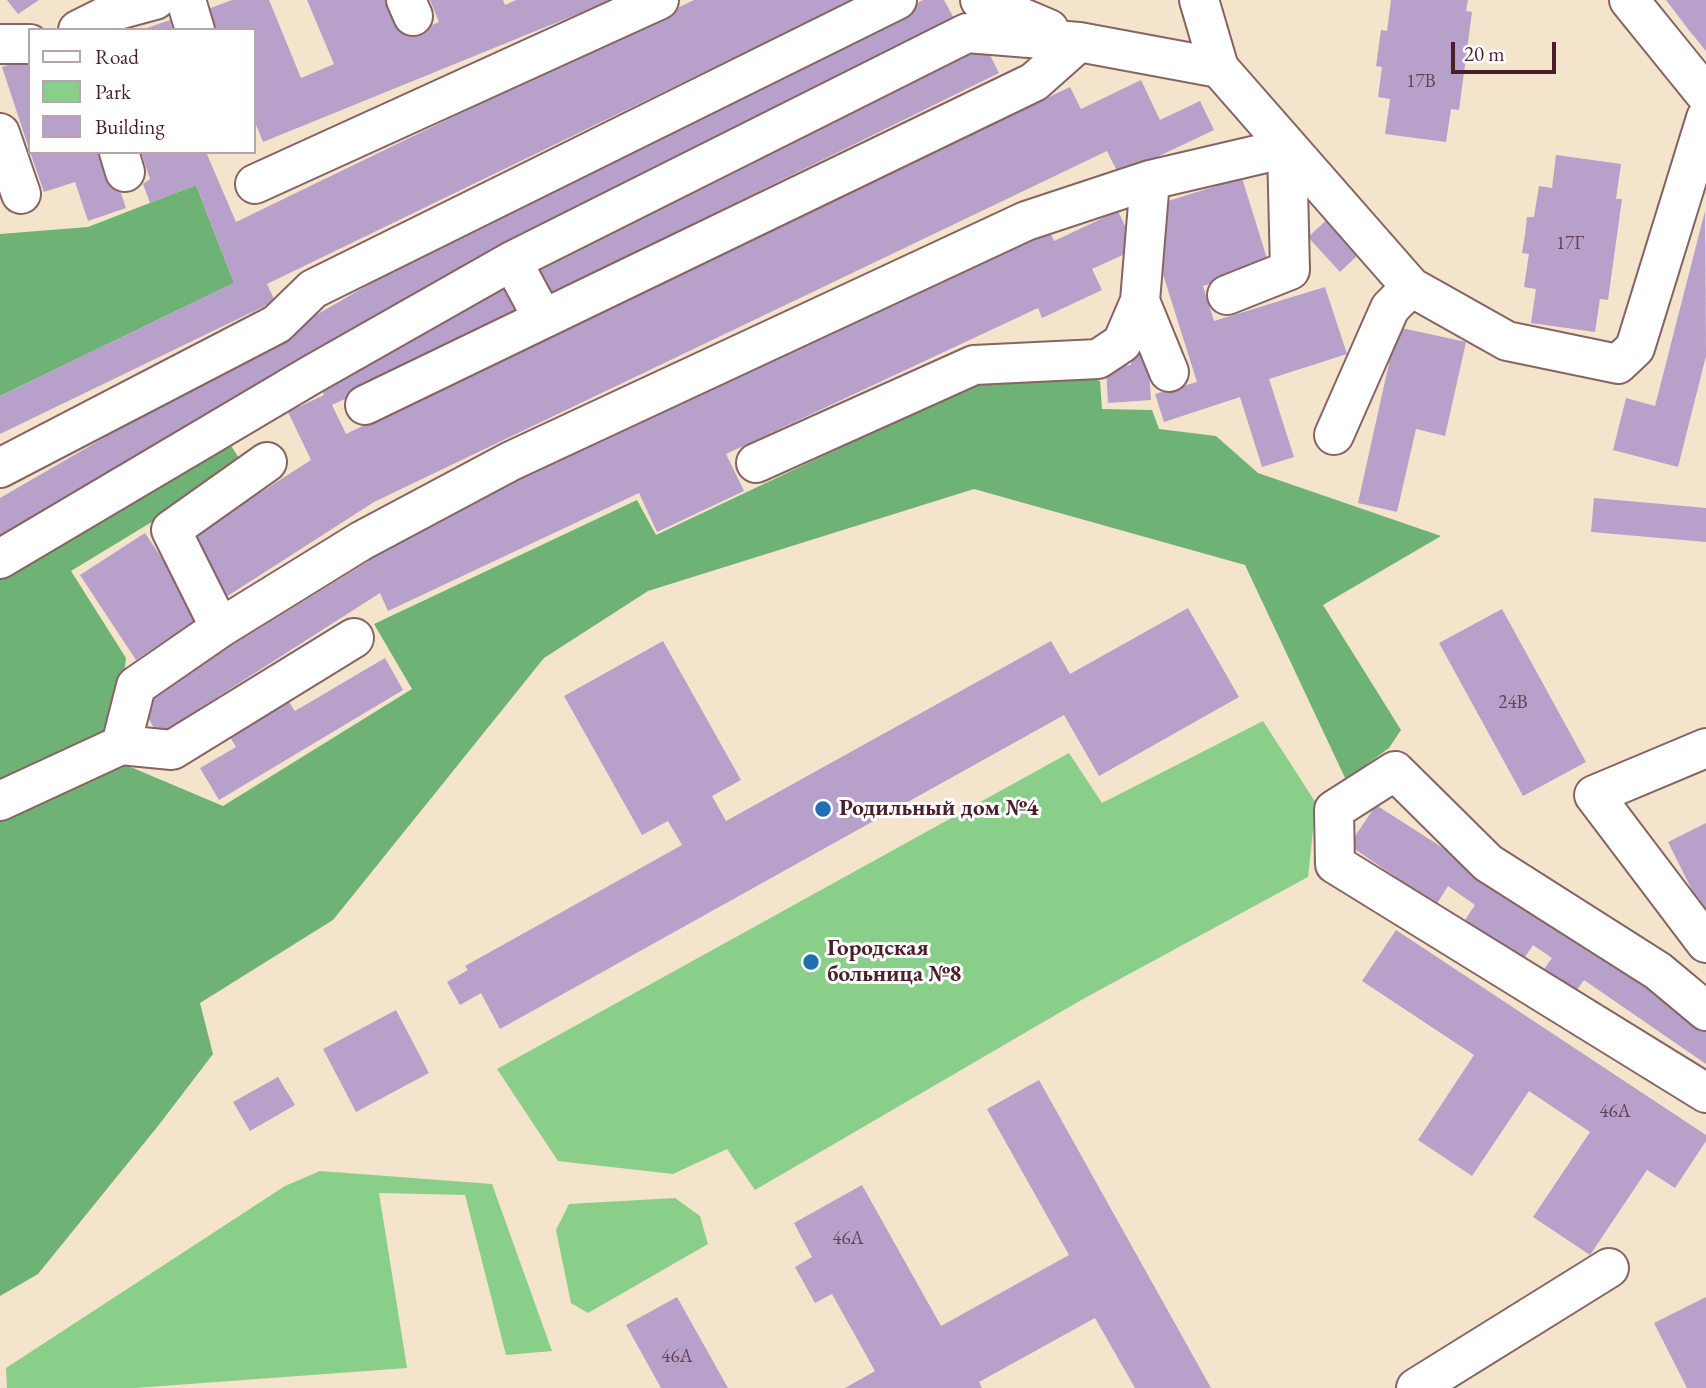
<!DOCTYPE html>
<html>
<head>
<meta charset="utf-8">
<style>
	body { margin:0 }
	#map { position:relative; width:1706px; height:1388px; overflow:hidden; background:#f4e4cb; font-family:"EB Garamond",serif }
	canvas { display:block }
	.legend { position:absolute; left:28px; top:28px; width:228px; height:126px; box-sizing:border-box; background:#fff; border:2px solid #b7a5aa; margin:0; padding:9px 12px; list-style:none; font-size:21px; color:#4a1f2b }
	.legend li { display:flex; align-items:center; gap:14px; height:35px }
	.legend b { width:35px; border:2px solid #b7a5aa }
	.scale { position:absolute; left:1451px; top:42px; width:105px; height:32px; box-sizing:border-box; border:4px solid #4a1f2b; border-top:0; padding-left:9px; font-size:21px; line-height:24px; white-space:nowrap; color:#4a1f2b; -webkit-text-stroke:5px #fff; paint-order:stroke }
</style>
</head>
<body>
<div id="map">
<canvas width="1706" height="1388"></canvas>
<ul class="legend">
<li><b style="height:9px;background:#fff"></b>Road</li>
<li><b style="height:19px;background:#89cf89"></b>Park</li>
<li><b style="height:19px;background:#b7a0ca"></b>Building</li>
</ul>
<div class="scale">20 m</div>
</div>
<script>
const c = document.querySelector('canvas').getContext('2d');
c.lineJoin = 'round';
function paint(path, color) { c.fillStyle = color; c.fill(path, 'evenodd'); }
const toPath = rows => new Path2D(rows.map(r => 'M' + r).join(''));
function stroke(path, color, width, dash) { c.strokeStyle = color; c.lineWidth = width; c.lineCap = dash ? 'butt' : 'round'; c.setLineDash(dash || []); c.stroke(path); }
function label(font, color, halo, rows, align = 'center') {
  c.font = font + ' "EB Garamond",serif'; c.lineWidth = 6; c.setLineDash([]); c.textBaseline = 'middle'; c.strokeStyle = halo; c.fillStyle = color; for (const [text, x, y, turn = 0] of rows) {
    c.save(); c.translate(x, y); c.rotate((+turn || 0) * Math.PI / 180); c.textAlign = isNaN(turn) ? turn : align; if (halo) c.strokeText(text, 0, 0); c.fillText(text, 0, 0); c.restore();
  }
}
paint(toPath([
	[1263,721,1316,803,1308,877,1083,999,755,1190,727,1149,673,1174,558,1161,497,1069,1069,753,1102,803],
	[320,1171,492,1184,552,1351,506,1355,465,1195,379,1193,407,1368,135,1388,7,1388,6,1368,285,1186],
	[675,1198,700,1216,708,1244,588,1313,571,1303,556,1230,569,1204]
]), '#89cf89');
paint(toPath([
	[196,185,234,283,0,396,0,234,88,227],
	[1069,373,1100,381,1102,409,1152,410,1159,429,1216,436,1258,473,1441,536,1323,605,1401,730,1389,748,1346,780,1245,565,974,489,648,591,544,658,333,920,200,1003,213,1054,158,1126,38,1274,0,1296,0,576,228,441,244,466,71,571,126,658,114,760,223,806,412,689,374,624,637,500,656,535,977,383]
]), '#6eb275');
paint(toPath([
	[7,0,39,0,18,14],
	[232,0,269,0,301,78,334,64,307,0,391,0,406,36,439,22,430,0,503,0,505,5,516,0,612,0,263,142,254,120,254,30,217,30,208,9],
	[694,0,853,0,267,284,275,301,0,434,0,396,234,283,196,185,150,203,143,184,150,179,141,152,206,152,236,222],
	[923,0,944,0,956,22,0,539,0,498,456,234],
	[1391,0,1468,0,1466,11,1472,12,1459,110,1451,109,1446,142,1385,134,1390,99,1378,97,1382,67,1376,66,1381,30,1387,31],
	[1666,0,1706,0,1706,51,1688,29],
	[170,20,173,30,144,30,144,29],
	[984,43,999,73,548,295,530,259],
	[30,58,30,149,29,149,2,67],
	[1141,80,1160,120,1200,101,1214,130,1119,175,1107,151,374,502,226,597,188,539,311,460,288,412,324,395,314,374,508,281,524,314,332,405,346,434,1070,87,1081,109],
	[30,152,107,152,126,208,88,221,75,182,44,192],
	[1556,155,1621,164,1616,199,1622,199,1608,300,1600,299,1595,332,1531,323,1536,289,1524,287,1529,254,1522,253,1525,235,1527,217,1534,217,1539,186,1552,188],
	[1242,178,1269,265,1203,286,1214,321,1325,287,1347,354,1269,379,1294,457,1262,467,1240,397,1164,422,1155,394,1197,382,1155,249,1168,201],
	[1118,211,1136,249,1092,269,1102,290,1042,318,1038,308,726,454,744,491,657,532,639,493,388,611,380,593,158,735,139,702,369,561,365,550,1050,232,1054,241],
	[1705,211,1706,356,1678,467,1613,450,1626,398,1655,406],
	[1330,217,1362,251,1340,272,1308,237],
	[1397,327,1466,342,1445,436,1416,429,1397,512,1358,503],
	[1131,354,1148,354,1151,400,1108,403,1106,367,1131,365],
	[1594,498,1706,508,1706,542,1591,532],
	[145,533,201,617,136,660,80,575],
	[1188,608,1239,697,1099,776,1064,715,500,1029,481,993,460,1005,447,982,468,970,465,966,682,845,668,821,642,835,564,696,663,641,741,780,712,796,726,821,1051,641,1070,674],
	[1502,609,1586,762,1523,796,1439,643],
	[385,658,403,690,219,800,200,768,236,747,230,737,289,702,295,711],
	[1376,805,1646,978,1706,1026,1706,1064,1584,980,1574,994,1542,972,1552,958,1533,945,1523,960,1465,920,1475,905,1448,886,1436,905,1349,845],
	[1706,823,1706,910,1703,912,1668,842],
	[1396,930,1706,1135,1706,1141,1675,1188,1647,1170,1590,1255,1533,1217,1590,1132,1529,1091,1472,1176,1418,1140,1474,1055,1362,981],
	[396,1010,429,1073,356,1112,323,1049],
	[278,1077,295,1105,250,1131,233,1102],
	[1039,1080,1211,1388,1135,1388,1095,1318,979,1382,982,1388,845,1388,875,1371,832,1294,815,1303,795,1267,812,1257,794,1223,862,1185,941,1326,1069,1255,987,1109],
	[677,1297,728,1388,661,1388,626,1325],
	[1706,1297,1706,1388,1687,1388,1654,1323]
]), '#b7a0ca');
const minor = toPath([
	[186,0,195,30],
	[406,0,413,16],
	[980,0,1049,29],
	[1199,0,1219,68,1411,287,1507,341,1618,364,1635,348,1706,118],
	[1629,0,1706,95],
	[78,30,118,10,155,0],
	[0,44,30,44],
	[0,133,21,194],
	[119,152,125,172],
	[1150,180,1140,301,1169,372],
	[255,184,659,0],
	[512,261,543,319],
	[365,405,1034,82,1079,42,1219,68],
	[1334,435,1390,308,1411,287],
	[756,463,974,365,1098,359,1122,343,1140,301],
	[0,468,277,324,313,289,897,0],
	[0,559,311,375,512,261,967,33,1079,42],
	[220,628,171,530,267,462],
	[121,745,136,686,220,628,361,541,511,461,1026,221,1150,180,1287,148,1290,270,1227,295],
	[1706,748,1594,795,1706,943],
	[0,801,121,745,172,750,354,638],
	[1706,1011,1658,971,1488,863,1395,771,1334,810,1335,864,1706,1093],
	[1416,1388,1609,1268]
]);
stroke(minor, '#866463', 42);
stroke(minor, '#fff', 38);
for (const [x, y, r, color] of [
	[823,809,9,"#1f6fb2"],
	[811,962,9,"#1f6fb2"]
]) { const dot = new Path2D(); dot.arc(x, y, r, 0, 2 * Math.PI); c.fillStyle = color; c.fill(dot); stroke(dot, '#fff', 2.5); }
label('19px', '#653f53', null, [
	["17В",1421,82],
	["17Г",1570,244],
	["24В",1513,703],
	["46А",1615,1112],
	["46А",848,1239],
	["46А",677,1357]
]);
label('bold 23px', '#4a1f2b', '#fff', [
	["Родильный дом №4",839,809],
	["Городская",827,949],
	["больница №8",827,975]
], 'left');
</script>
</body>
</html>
